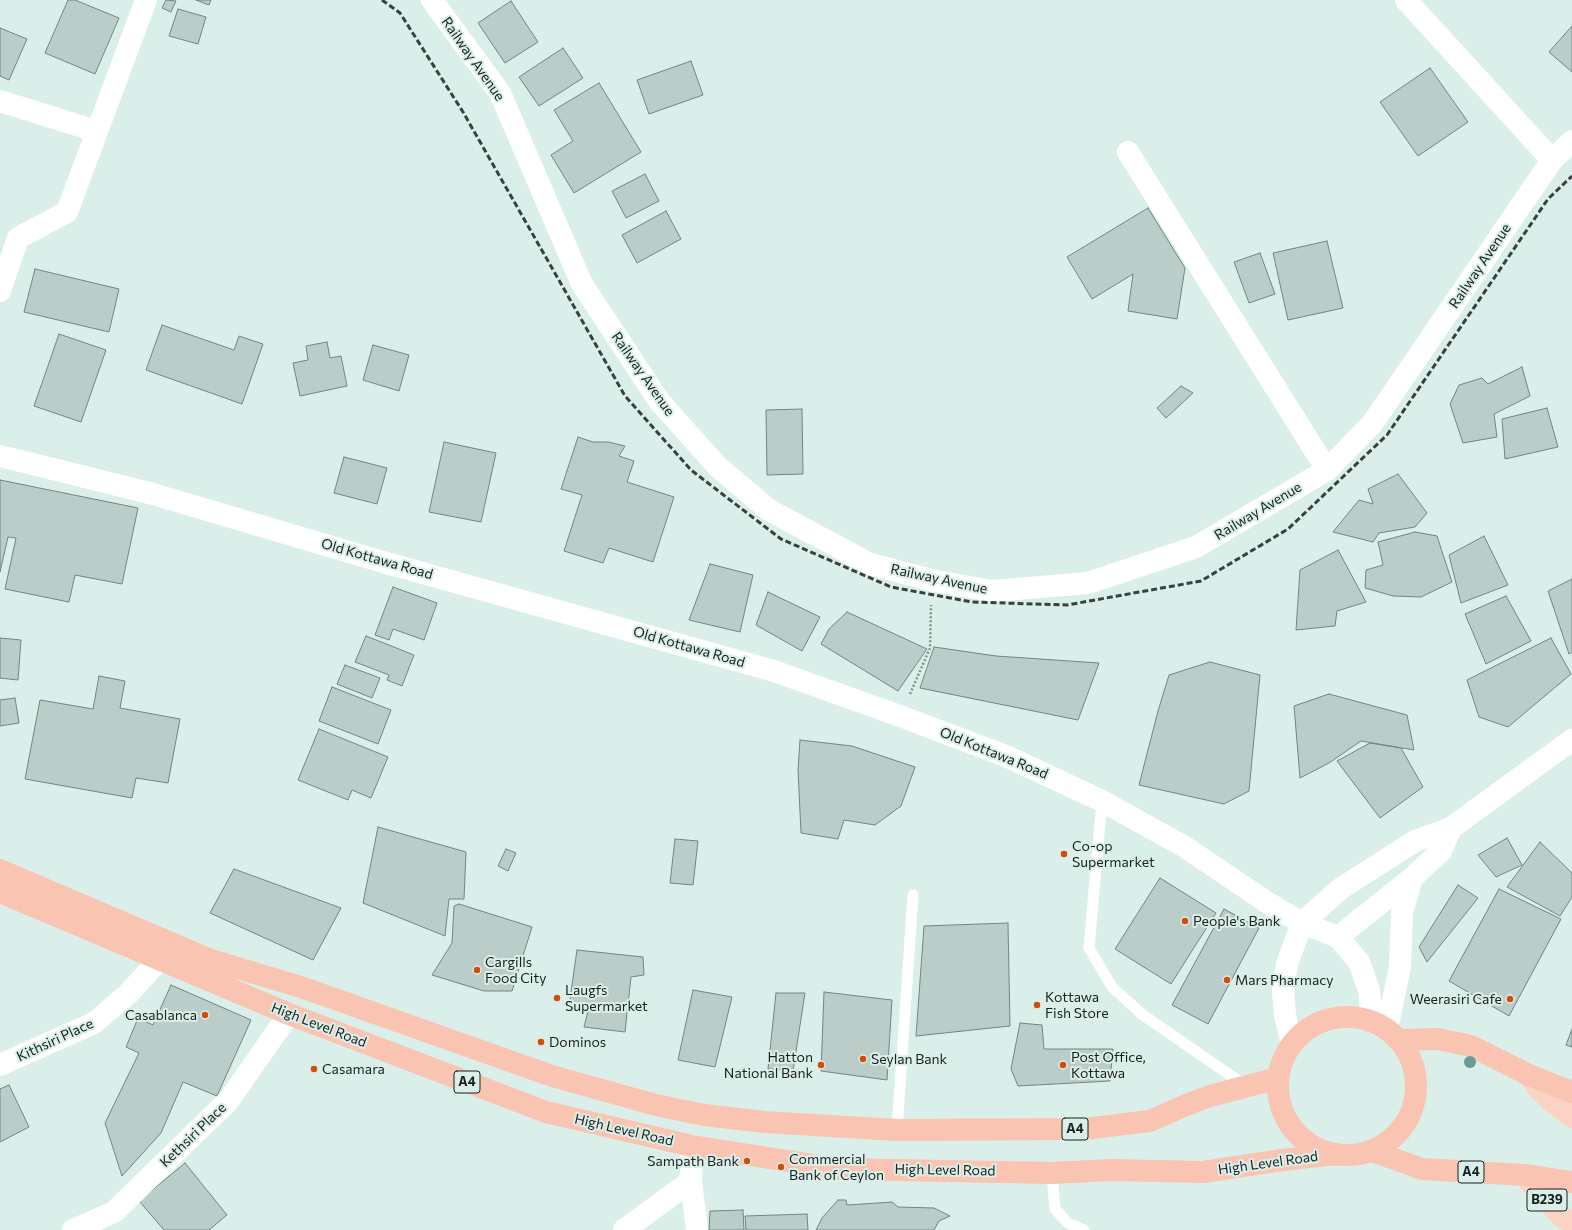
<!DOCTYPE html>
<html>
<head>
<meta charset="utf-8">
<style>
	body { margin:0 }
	canvas { display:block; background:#dbefea }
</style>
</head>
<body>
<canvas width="1572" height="1230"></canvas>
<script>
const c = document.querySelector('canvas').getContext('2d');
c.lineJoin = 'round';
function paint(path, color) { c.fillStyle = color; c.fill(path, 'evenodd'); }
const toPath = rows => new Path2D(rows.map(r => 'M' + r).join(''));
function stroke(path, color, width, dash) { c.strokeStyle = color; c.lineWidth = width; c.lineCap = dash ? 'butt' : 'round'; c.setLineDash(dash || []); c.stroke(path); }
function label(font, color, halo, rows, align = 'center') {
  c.font = font + ' Commissioner,sans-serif'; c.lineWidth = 4; c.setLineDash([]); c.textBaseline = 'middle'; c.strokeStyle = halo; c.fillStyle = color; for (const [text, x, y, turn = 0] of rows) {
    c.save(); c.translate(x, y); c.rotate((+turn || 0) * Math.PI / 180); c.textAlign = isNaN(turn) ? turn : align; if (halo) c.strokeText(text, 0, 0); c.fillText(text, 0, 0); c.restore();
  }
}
const building = toPath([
	[68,0,75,0,119,18,95,74,45,53,68,0],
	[166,0,176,1,171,12,162,8,166,0],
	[196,0,211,0,209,5,196,0],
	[511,1,538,42,505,63,478,23,511,1],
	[178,9,206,17,198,44,169,36,178,9],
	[1572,26,1572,72,1549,52,1572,26],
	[0,28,27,39,9,80,0,76,0,28],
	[563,48,583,78,539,106,519,77,563,48],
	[691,61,703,95,649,114,637,80,691,61],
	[1430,68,1468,122,1418,156,1380,102,1430,68],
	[599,83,641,152,574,193,551,155,573,141,554,110,599,83],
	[645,174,659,201,626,218,612,191,645,174],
	[1148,208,1185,268,1177,319,1128,311,1133,274,1092,299,1067,257,1148,208],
	[666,211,681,239,637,263,622,235,666,211],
	[1327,241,1343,308,1288,320,1273,253,1327,241],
	[1260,253,1275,294,1249,303,1234,262,1260,253],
	[35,269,119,289,109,332,24,312,35,269],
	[162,325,234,350,239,336,263,344,242,404,146,370,162,325],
	[59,334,106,350,81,422,34,406,59,334],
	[327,342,330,358,341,356,347,386,300,396,293,363,308,360,306,346,327,342],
	[373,345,409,355,399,391,363,380,373,345],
	[1522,367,1530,396,1494,414,1497,437,1463,443,1450,404,1459,385,1482,378,1488,384,1522,367],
	[1181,386,1193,393,1166,418,1157,408,1181,386],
	[1547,408,1558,447,1505,459,1502,419,1547,408],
	[802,409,803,474,767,475,766,410,802,409],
	[578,437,593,442,608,442,625,446,619,456,634,461,627,482,674,497,653,562,609,548,603,563,564,551,582,495,561,489,578,437],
	[444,442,496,453,481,522,429,512,444,442],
	[344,457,387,468,377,504,334,493,344,457],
	[1398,474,1427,513,1415,527,1379,533,1373,542,1333,532,1359,500,1373,504,1368,489,1398,474],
	[0,480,138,508,122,584,75,575,69,602,5,589,16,538,8,537,0,572,0,480],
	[1415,532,1437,536,1452,582,1421,597,1393,596,1365,588,1366,570,1383,565,1378,542,1415,532],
	[1484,536,1508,585,1461,603,1449,555,1484,536],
	[1338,550,1366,602,1337,611,1335,626,1296,630,1300,570,1338,550],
	[710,564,753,575,740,632,689,620,710,564],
	[1572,579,1572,652,1569,654,1548,591,1572,579],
	[393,587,437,603,424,640,393,629,389,640,375,635,393,587],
	[768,592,820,617,802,651,756,625,768,592],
	[1506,596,1531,641,1486,664,1465,614,1506,596],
	[847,612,927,649,898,691,821,644,829,629,847,612],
	[366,636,414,655,402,686,387,680,389,675,355,662,366,636],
	[0,638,21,640,18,680,0,678,0,638],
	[1551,638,1571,674,1508,727,1479,717,1467,680,1551,638],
	[934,647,996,656,1099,663,1078,720,920,688,934,647],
	[1210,662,1260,675,1249,791,1224,804,1139,785,1158,711,1169,675,1210,662],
	[345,665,380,678,372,698,337,684,345,665],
	[99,676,125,681,120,708,180,719,168,783,136,778,132,798,25,779,40,700,93,709,99,676],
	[332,687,391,710,378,744,319,721,332,687],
	[1329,694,1407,715,1414,750,1361,741,1329,763,1300,778,1294,706,1329,694],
	[15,698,19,723,0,726,0,700,15,698],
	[319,729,388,757,371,798,352,790,348,800,298,780,319,729],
	[800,740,852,746,915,767,901,806,875,825,844,820,838,839,801,833,798,770,800,740],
	[1370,743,1401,748,1423,787,1380,818,1337,761,1370,743],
	[378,827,466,852,464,899,449,899,445,936,363,903,378,827],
	[1507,838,1522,865,1496,877,1478,855,1507,838],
	[675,839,698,841,693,885,670,883,675,839],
	[1540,842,1572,873,1572,897,1560,916,1507,887,1540,842],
	[506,849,516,853,508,871,498,866,506,849],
	[234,869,341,908,313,960,210,913,234,869],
	[1160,878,1216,913,1171,984,1115,949,1160,878],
	[1458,885,1478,898,1427,962,1419,947,1458,885],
	[1499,889,1561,919,1509,1016,1449,981,1499,889],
	[459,904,532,927,512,991,484,991,432,975,452,943,454,906,459,904],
	[1224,909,1259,928,1208,1024,1172,1005,1224,909],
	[1008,923,1010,1026,916,1036,924,926,1008,923],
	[577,950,643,957,644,975,631,977,625,1032,584,1027,588,1011,569,1006,577,950],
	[171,985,251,1020,217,1096,183,1082,161,1133,122,1176,105,1123,139,1053,126,1047,138,1018,153,1025,171,985],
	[693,990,732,997,715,1067,678,1060,693,990],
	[824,992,892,1000,887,1080,821,1071,824,992],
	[776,993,805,993,793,1071,768,1069,776,993],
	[1020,1023,1042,1025,1044,1049,1113,1049,1110,1081,1018,1086,1011,1069,1020,1023],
	[1572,1029,1572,1047,1566,1045,1572,1029],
	[9,1085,29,1127,0,1142,0,1089,9,1085],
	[185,1163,227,1215,209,1230,164,1230,139,1201,185,1163],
	[838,1200,846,1200,847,1205,892,1202,898,1207,934,1208,950,1216,939,1221,934,1230,816,1230,822,1218,838,1200],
	[743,1210,744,1230,709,1230,710,1211,743,1210],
	[807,1214,808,1230,746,1230,745,1216,807,1214]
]);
paint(building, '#bacdc9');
stroke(building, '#738581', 1);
stroke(toPath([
	[910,694,930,648,931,605]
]), '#84928e', 2.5, [2, 2]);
stroke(toPath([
	[1102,801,1089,948,1112,987,1143,1015,1246,1086],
	[897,1130,913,895],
	[1052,1173,1055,1209,1068,1223,1084,1230]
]), '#fff', 11);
stroke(toPath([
	[432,0,500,93,582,284,659,401,718,467,769,510,870,564,935,581,993,591,1088,583,1196,547,1327,470,1372,424,1552,160,1572,141],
	[1406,0,1552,160],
	[0,101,96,131],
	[1128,152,1327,470],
	[0,291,18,238,67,212,146,0],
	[0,1065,94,1023,129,993,159,960],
	[691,1181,697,1230],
	[73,1230,114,1212,229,1100,289,1014],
	[624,1230,691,1181,692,1146]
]), '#fff', 22);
stroke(toPath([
	[0,456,153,494,383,562,774,671,900,716,1006,756,1102,801,1185,847,1268,903,1302,923]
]), '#fff', 22);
stroke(toPath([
	[1302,923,1338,937,1359,962,1369,990,1372,1021],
	[1338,937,1412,878,1441,851,1451,828],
	[1387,1029,1400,967,1402,912,1412,878],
	[1292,1044,1285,1015,1283,990,1287,964,1302,923,1340,889,1415,841,1451,828,1572,740]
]), '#fff', 22);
stroke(toPath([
	[1529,1075,1538,1088,1551,1101,1572,1117],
	[1524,1175,1562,1217,1572,1223]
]), '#fbd3c5', 22);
stroke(toPath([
	[0,870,211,960,301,987,552,1076,656,1105,704,1115,764,1122,897,1130,1084,1129,1150,1121,1186,1105,1210,1096,1278,1078],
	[0,892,289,1014,546,1112,692,1146,839,1169,1052,1173,1111,1170,1203,1172,1282,1160,1337,1154],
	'1278 1086a69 69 0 1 1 138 0a69 69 0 1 1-138 0Z',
	[1399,1040,1438,1039,1471,1046,1529,1075,1572,1092],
	[1372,1151,1422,1169,1524,1175,1572,1182]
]), '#fac4b2', 22);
stroke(toPath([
	[382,0,400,13,463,112,625,396,691,470,781,539,891,587,972,602,1067,605,1201,581,1288,529,1387,435,1548,199,1572,176]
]), '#38413f', 3, [6, 3]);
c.fillStyle = '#669d95';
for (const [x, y] of [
	[1470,1062]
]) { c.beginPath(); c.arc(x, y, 6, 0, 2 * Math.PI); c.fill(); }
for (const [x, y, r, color] of [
	[1064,854,4,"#d24d0a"],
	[1185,921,4,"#d24d0a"],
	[477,970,4,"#d24d0a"],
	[1227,980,4,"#d24d0a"],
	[557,998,4,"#d24d0a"],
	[1510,999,4,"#d24d0a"],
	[1037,1005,4,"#d24d0a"],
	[205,1015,4,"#d24d0a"],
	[541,1042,4,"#d24d0a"],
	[863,1059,4,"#d24d0a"],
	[821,1065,4,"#d24d0a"],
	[1063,1065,4,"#d24d0a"],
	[314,1069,4,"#d24d0a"],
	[747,1161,4,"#d24d0a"],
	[781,1167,4,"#d24d0a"]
]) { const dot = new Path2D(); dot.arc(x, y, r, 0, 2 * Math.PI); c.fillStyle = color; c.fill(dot); stroke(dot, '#dbefea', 1.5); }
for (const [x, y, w] of [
	[467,1082,26],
	[1075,1129,26],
	[1471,1172,26],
	[1547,1200,40]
]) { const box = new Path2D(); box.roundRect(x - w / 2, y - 11, w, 22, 3); c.fillStyle = '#dbefea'; c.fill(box); stroke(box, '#19201e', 1); }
label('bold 13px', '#19201e', null, [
	["A4",467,1082],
	["A4",1075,1129],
	["A4",1471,1172],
	["B239",1547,1200]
]);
label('14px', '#19201e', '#dbefea', [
	["Railway Avenue",473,59,55],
	["Railway Avenue",1480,266,-56],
	["Railway Avenue",643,374,55],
	["Railway Avenue",1258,511,-31],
	["Old Kottawa Road",377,559,16],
	["Railway Avenue",939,579,12],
	["Old Kottawa Road",689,647,16],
	["Old Kottawa Road",994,753,22],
	["High Level Road",319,1025,21],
	["Kithsiri Place",55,1040,-25],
	["High Level Road",624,1130,13],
	["Kethsiri Place",193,1135,-44],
	["High Level Road",1268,1163,-8],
	["High Level Road",945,1170,1]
]);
label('14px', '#19201e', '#dbefea', [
	["Co-op",1072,846],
	["Supermarket",1072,862],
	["People's Bank",1193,921],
	["Cargills",485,962],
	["Food City",485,978],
	["Mars Pharmacy",1235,980],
	["Laugfs",565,990],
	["Supermarket",565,1006],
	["Kottawa",1045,997],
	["Fish Store",1045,1013],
	["Weerasiri Cafe",1502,999,"right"],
	["Casablanca",197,1015,"right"],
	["Dominos",549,1042],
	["Hatton",813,1057,"right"],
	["National Bank",813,1073,"right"],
	["Post Office,",1071,1057],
	["Kottawa",1071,1073],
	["Seylan Bank",871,1059],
	["Casamara",322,1069],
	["Commercial",789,1159],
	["Bank of Ceylon",789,1175],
	["Sampath Bank",739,1161,"right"]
], 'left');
</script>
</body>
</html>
